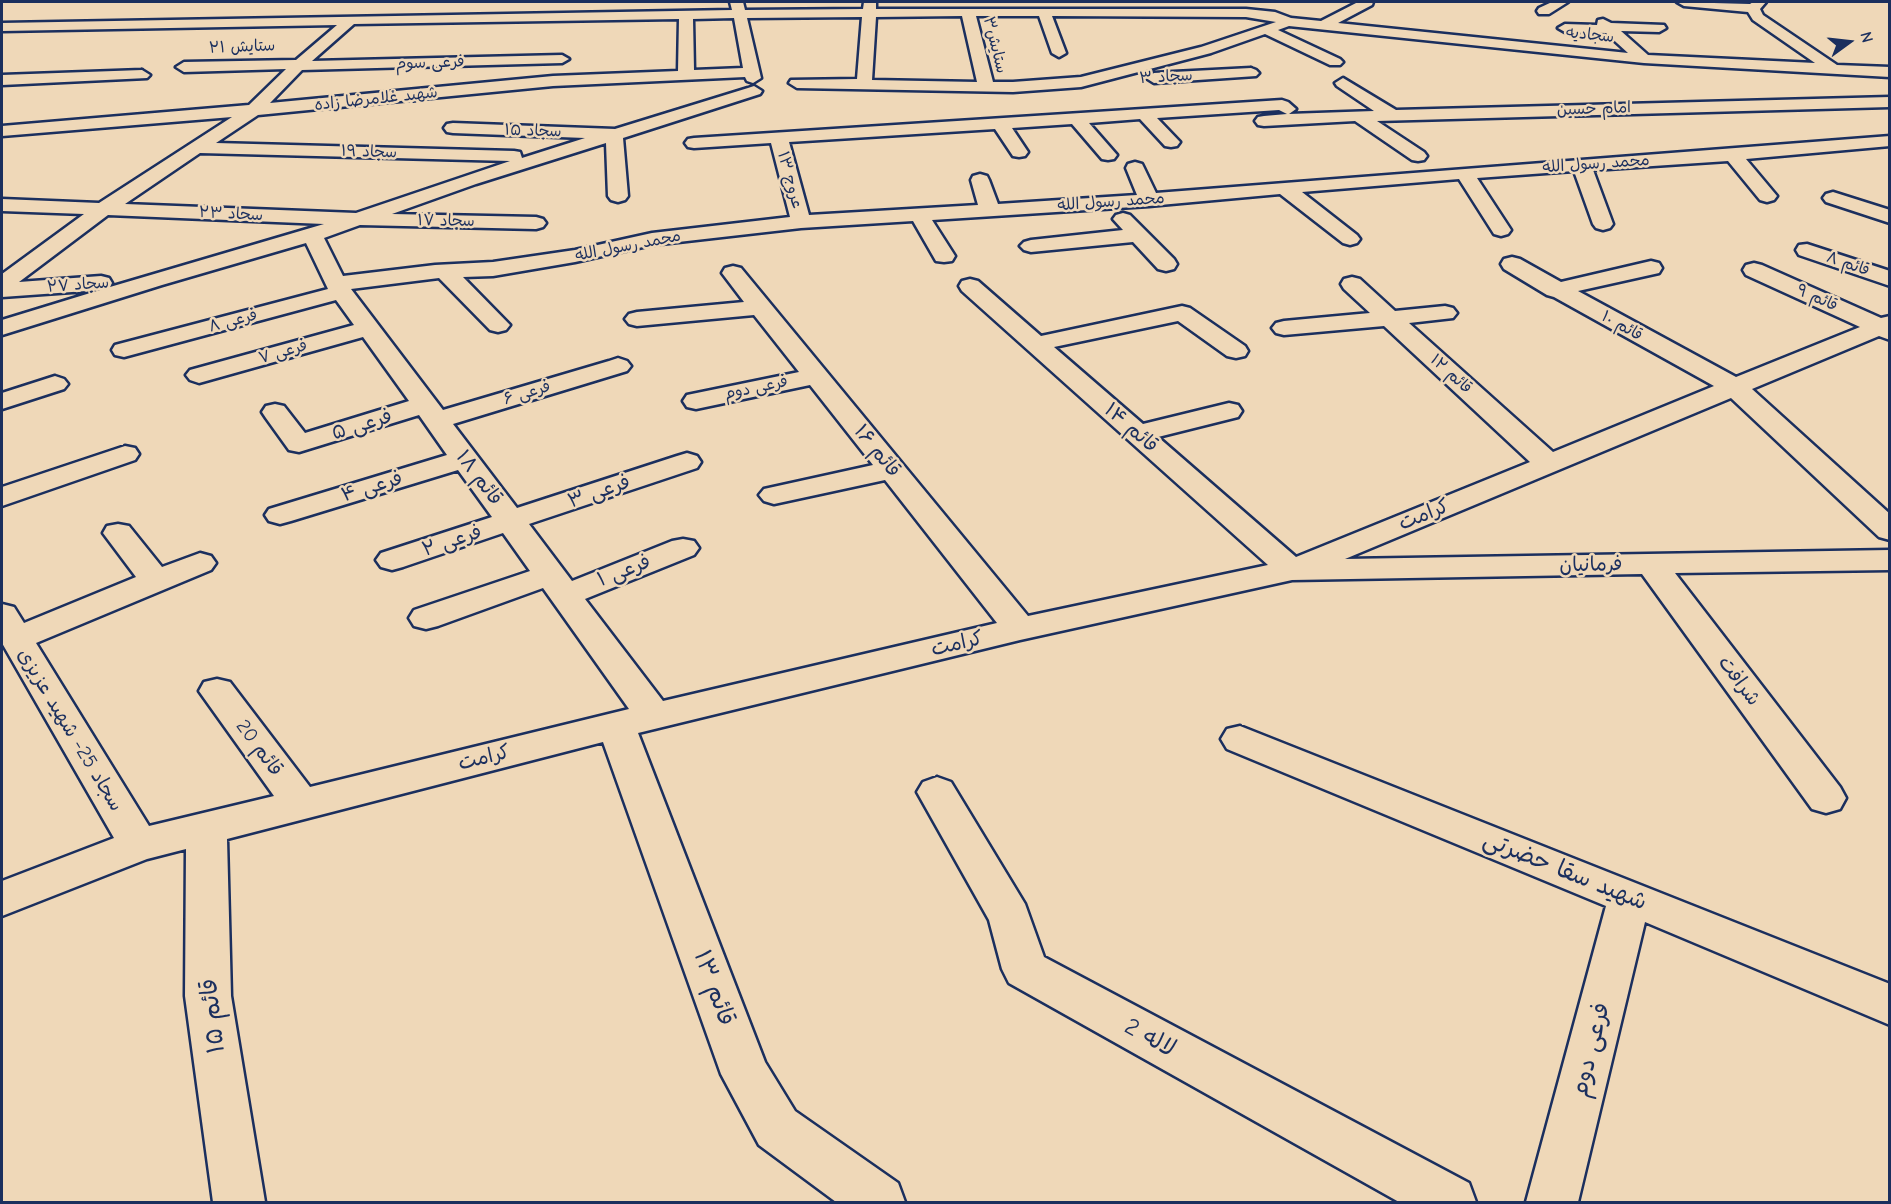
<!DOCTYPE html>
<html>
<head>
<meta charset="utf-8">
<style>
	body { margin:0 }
	#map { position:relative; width:1891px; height:1204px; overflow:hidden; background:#efd8b8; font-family:"Comic Neue",sans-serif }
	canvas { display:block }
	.frame { position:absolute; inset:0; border:3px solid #1b2f5e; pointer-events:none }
	.north { position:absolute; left:1819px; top:12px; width:60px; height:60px; -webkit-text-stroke:4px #efd8b8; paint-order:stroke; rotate:75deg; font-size:16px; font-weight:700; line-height:24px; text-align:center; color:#1b2f5e }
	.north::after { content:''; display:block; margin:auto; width:21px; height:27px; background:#1b2f5e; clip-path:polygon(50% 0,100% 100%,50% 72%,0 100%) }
</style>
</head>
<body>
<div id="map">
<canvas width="1891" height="1204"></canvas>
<div class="frame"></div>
<div class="north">N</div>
</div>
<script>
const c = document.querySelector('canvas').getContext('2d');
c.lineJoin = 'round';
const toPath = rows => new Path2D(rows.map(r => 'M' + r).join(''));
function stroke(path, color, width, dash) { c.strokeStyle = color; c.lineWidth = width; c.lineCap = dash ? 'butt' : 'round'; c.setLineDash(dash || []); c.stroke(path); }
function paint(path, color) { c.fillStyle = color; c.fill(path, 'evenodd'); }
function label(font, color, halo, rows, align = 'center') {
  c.font = font + ' "Comic Neue","Playpen Sans Arabic",sans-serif'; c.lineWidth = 5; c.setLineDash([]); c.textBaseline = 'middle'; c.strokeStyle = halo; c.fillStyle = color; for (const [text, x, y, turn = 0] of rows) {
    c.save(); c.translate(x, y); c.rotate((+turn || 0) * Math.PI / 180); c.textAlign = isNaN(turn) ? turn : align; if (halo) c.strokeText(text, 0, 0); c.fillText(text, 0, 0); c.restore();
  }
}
const minor = toPath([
	[730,2,743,2,745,10,863,9,864,2,876,2,876,9,1246,9,1275,12,1291,18,1321,21,1358,2,1373,2,1372,5,1338,23,1628,53,1606,33,1565,32,1558,28,1565,24,1597,25,1598,20,1603,19,1611,23,1664,25,1666,28,1659,32,1621,31,1648,55,1815,63,1753,20,1748,12,1684,6,1677,2,1750,4,1753,2,1766,2,1760,9,1763,15,1837,65,1890,67,1890,77,1644,63,1289,26,1278,30,1340,59,1343,62,1340,65,1330,65,1265,34,1211,53,1081,87,1013,92,797,88,789,83,791,80,857,79,862,17,747,18,761,78,753,83,747,81,745,77,553,86,258,115,216,143,514,151,520,152,522,158,585,138,453,133,447,132,444,128,447,124,453,123,615,129,748,88,754,86,762,91,760,94,623,138,628,196,625,200,618,202,611,200,608,196,606,143,476,184,392,214,536,217,543,219,546,223,543,227,536,229,360,225,324,238,343,276,435,265,493,262,575,250,652,233,790,217,771,143,694,148,688,147,685,143,688,139,694,138,1282,100,1288,102,1296,109,1289,114,1374,111,1337,86,1335,83,1343,78,1396,110,1890,97,1890,107,1377,121,1424,152,1427,156,1424,160,1418,161,1412,160,1355,121,1264,126,1258,125,1255,121,1258,117,1264,116,1287,114,1279,110,1157,118,1180,142,1177,146,1171,147,1165,146,1140,119,1089,123,1117,155,1114,159,1108,160,1102,159,1072,124,1012,128,1028,152,1025,156,1019,157,1013,156,995,129,789,142,809,215,978,205,971,180,973,176,980,174,987,176,989,180,998,204,1137,195,1126,168,1128,164,1135,162,1142,164,1144,168,1156,193,1890,136,1890,146,1746,159,1777,196,1774,200,1767,202,1760,200,1728,161,1593,170,1613,224,1610,228,1603,230,1596,228,1593,224,1574,171,1477,178,1511,230,1508,234,1501,236,1494,234,1459,179,1302,192,1357,235,1360,239,1357,243,1350,245,1343,243,1280,194,1149,206,932,220,955,256,952,261,944,262,936,261,913,221,801,228,652,245,575,262,493,276,463,277,510,325,506,330,498,332,490,330,439,278,351,289,443,410,609,361,618,358,627,361,631,366,627,371,453,424,517,508,677,456,687,453,697,456,701,462,697,468,529,524,572,581,672,541,683,539,694,541,699,548,694,555,585,599,663,701,997,623,885,480,774,504,764,501,759,495,764,489,873,465,810,385,696,409,687,407,683,401,687,395,799,372,754,315,637,326,629,324,625,319,629,314,637,312,744,302,722,273,725,268,733,266,741,268,1028,616,1268,565,962,291,959,286,962,281,970,279,978,281,1041,336,1182,306,1190,308,1245,346,1248,351,1245,356,1236,358,1227,356,1178,321,1054,347,1143,424,1229,403,1238,405,1242,411,1238,417,1158,437,1296,557,1530,462,1384,326,1284,335,1276,333,1272,328,1276,323,1284,321,1370,313,1344,289,1341,284,1344,279,1352,277,1360,279,1395,311,1445,306,1453,308,1457,313,1453,318,1409,323,1553,452,1714,386,1554,297,1547,295,1504,269,1501,264,1504,259,1512,257,1520,259,1561,282,1651,261,1659,263,1662,268,1659,273,1578,291,1736,377,1860,327,1746,275,1743,270,1746,265,1754,263,1762,265,1881,318,1890,316,1890,340,1879,336,1752,389,1890,514,1890,540,1879,537,1731,398,1345,559,1890,550,1890,570,1675,573,1840,787,1846,798,1840,809,1826,813,1812,809,1642,574,1292,580,1020,640,638,733,765,1062,795,1111,898,1183,905,1202,836,1202,759,1145,721,1074,603,742,227,839,231,996,265,1202,213,1202,185,996,186,849,147,859,2,916,2,881,114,838,2,643,2,604,14,607,24,623,136,577,103,533,107,526,118,524,129,526,162,567,200,553,211,556,216,563,211,570,36,643,149,826,274,796,199,691,204,682,217,679,230,682,310,787,629,709,543,588,438,626,426,629,414,626,409,618,414,610,530,571,503,533,403,567,392,570,381,567,376,560,381,553,492,517,458,470,291,521,280,524,269,521,265,515,269,509,447,455,419,415,299,452,289,450,266,418,262,412,266,406,275,404,284,406,305,433,409,401,363,337,199,383,190,380,186,375,190,370,354,325,336,300,124,357,115,355,112,350,115,345,328,289,306,243,162,285,2,335,2,320,100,290,2,297,2,274,84,214,2,211,2,199,99,203,232,117,2,136,2,126,249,105,286,69,184,72,176,67,184,62,296,60,337,25,2,31,2,23,732,10,730,2],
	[962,16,977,82,872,80,876,17,962,16],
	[976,16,1039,16,1052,53,1059,57,1066,53,1052,16,1246,17,1276,22,1201,47,1081,77,1013,82,993,82,976,16],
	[734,18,743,68,694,70,693,19,734,18],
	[679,19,678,71,553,76,270,103,302,70,562,63,569,59,562,55,312,61,354,24,679,19],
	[200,153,510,161,356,213,125,204,200,153],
	[108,215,324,224,110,287,112,283,109,278,101,276,19,282,108,215],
	[1552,2,1568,2,1549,14,1539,14,1537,11,1539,8,1552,2],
	[1251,68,1256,70,1259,73,1256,76,1154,83,1146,78,1154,73,1251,68],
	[142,70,150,75,147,78,2,85,2,75,142,70],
	[1833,192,1890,210,1890,223,1826,202,1823,198,1826,194,1833,192],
	[1123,213,1130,215,1174,259,1177,264,1174,269,1166,271,1158,269,1133,242,1031,252,1024,250,1020,246,1024,242,1031,240,1123,230,1113,219,1116,215,1123,213],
	[1807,244,1890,271,1890,286,1799,255,1796,250,1799,245,1807,244],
	[55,376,64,379,68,384,64,389,2,409,2,393,55,376],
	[125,446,135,448,139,454,135,460,2,506,2,487,125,446],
	[1240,726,1890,984,1890,1025,1645,922,1578,1202,1526,1202,1606,906,1227,749,1221,739,1227,729,1240,726],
	[937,777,951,782,1025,904,1044,957,1469,1183,1476,1202,1399,1202,1009,983,1002,969,989,920,917,792,923,782,937,777]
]);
stroke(minor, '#1b2f5e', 5);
paint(minor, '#efd8b8');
label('16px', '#1b2f5e', '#efd8b8', [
	["سجادیه",1590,35,6],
	["ستایش۳",995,45,76],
	["ستایش ۲۱",242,47,-2],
	["فرعی سوم",430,63,-2],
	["سجاد ۳",1166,77,-3],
	["شهید غلامرضا زاده",376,99,-6],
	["امام حسین",1594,109,-2],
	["سجاد ۱۵",533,131,2],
	["سجاد ۱۹",369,152,2],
	["محمد رسول الله",1596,164,-4],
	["عروج ۱۳",790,180,75],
	["محمد رسول الله",1111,202,-4],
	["سحاد ۲۳",231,214,3],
	["سجاد ۱۷",446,221,1],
	["محمد رسول الله",628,246,-11],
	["قائم ۸",1848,264,19],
	["سجاد ۲۷",78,285,-4],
	["قائم ۹",1817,298,24],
	["فرعی ۸",233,321,-15],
	["قائم ۱۰",1622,326,29],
	["فرعی ۷",283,352,-16],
	["قائم ۱۲",1451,374,42],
	["فرعی دوم",756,388,-12],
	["فرعی ۶",527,393,-17]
]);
label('20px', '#1b2f5e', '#efd8b8', [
	["فرعی ۵",362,425,-17],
	["قائم ۱۴",1131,428,41],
	["قائم ۱۶",877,451,51],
	["قائم ۱۸",479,478,53],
	["فرعی ۴",372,487,-17],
	["فرعی ۳",599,492,-19],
	["کرامت",1424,515,-22],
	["فرعی ۲",452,541,-18],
	["فرمانیان",1591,565,-1],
	["فرعی ۱",624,571,-21],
	["کرامت",957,644,-13],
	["شرافت",1739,681,53],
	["سجاد 25- شهید عزیزی",70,730,59],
	["قائم 20",259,748,54],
	["کرامت",484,758,-14]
]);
label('24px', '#1b2f5e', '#efd8b8', [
	["شهید سقا حضرتی",1565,871,22],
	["قائم ۱۳",714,988,70],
	["قائم ۱۵",213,1016,-96],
	["لاله 2",1150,1038,29],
	["فرعی دوم",1591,1050,-76]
]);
</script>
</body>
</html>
